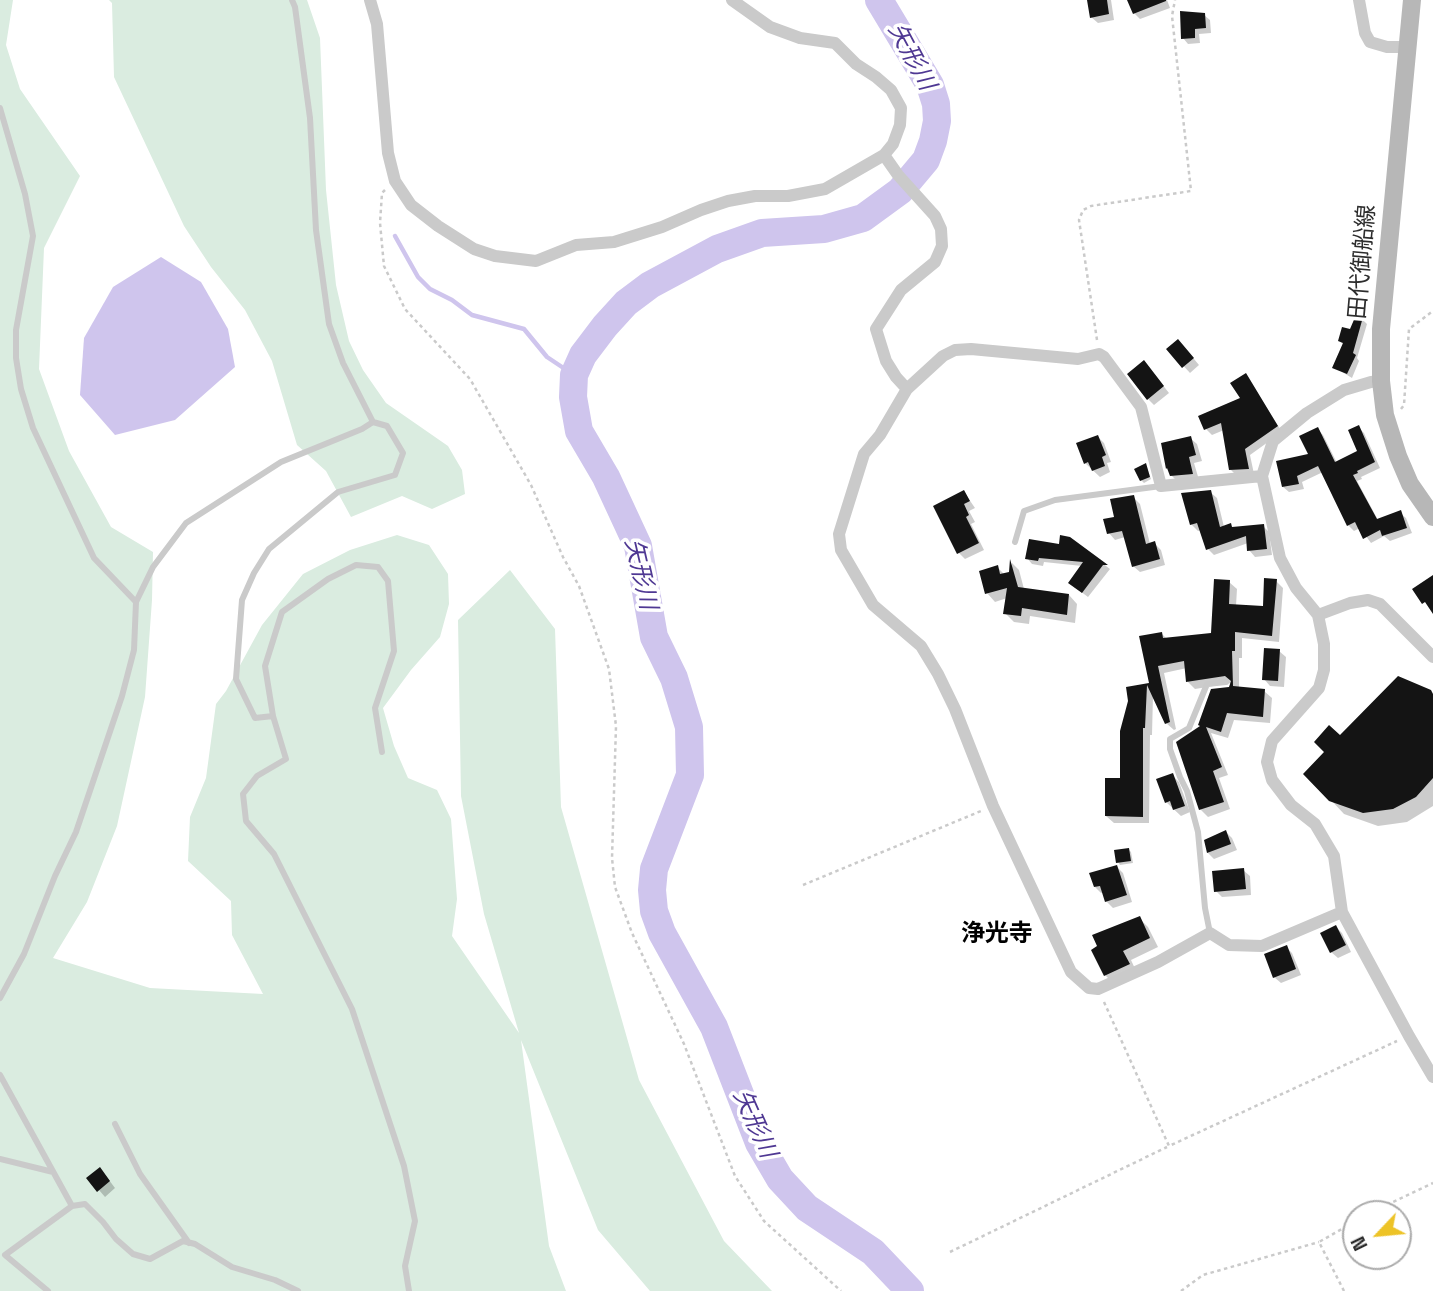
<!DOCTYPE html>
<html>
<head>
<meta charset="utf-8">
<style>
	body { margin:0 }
	#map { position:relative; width:1433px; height:1291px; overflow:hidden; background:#fff; font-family:"Space Grotesk",sans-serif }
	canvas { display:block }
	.north { position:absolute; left:1342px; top:1200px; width:70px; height:70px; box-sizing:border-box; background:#fff; border:2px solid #ababab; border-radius:50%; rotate:244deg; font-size:19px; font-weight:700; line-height:28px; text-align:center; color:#2d2d2d }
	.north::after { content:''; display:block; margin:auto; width:24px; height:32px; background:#edc327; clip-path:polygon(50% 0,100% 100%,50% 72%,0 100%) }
</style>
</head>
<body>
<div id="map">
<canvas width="1433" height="1291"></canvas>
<div class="north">N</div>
</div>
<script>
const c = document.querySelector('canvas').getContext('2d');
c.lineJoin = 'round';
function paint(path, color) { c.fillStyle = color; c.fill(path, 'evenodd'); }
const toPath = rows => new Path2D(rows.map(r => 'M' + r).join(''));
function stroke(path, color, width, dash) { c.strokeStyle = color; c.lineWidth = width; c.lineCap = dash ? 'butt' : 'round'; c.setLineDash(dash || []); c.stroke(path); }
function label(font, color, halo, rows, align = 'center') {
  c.font = font + ' "Space Grotesk","Noto Sans JP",sans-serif'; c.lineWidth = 7; c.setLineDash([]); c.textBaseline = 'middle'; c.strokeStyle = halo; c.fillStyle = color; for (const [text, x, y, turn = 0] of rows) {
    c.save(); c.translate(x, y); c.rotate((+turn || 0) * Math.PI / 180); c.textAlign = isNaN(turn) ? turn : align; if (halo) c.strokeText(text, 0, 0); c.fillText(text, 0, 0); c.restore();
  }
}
paint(toPath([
	[0,0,13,0,6,45,20,89,80,176,44,248,39,369,69,451,111,527,153,552,152,600,145,697,117,826,87,902,53,958,150,988,263,994,232,935,231,901,188,861,190,817,206,778,216,704,226,691,262,625,303,574,350,550,397,535,429,545,448,574,449,604,440,637,411,670,383,708,394,746,408,778,437,790,451,819,457,899,452,936,519,1033,484,914,461,796,458,620,510,570,555,629,561,807,639,1080,724,1241,772,1291,650,1291,598,1230,521,1040,549,1246,566,1291,0,1291],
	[109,0,307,0,320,38,326,190,336,285,349,341,363,370,386,403,448,446,462,470,465,494,432,509,402,496,351,517,326,471,297,445,272,361,245,310,211,267,184,226,114,77,112,3]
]), '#daece0');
paint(toPath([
	[161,257,201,282,228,329,235,367,175,420,115,435,80,395,84,338,113,287]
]), '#cfc5ed');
paint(toPath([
	[1089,0,1111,0,1114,20,1098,23,1091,17],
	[1129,0,1167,0,1170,8,1140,19,1134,13],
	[1204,15,1210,20,1211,33,1199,34,1200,43,1188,44,1183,38],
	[1362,319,1367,324,1357,358,1359,361,1352,378,1334,367,1344,345,1340,341],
	[1184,347,1199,365,1190,373,1168,349],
	[1150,369,1169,393,1154,405,1148,399],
	[1246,375,1282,432,1250,455,1254,474,1237,476,1231,470,1224,430,1212,435,1206,429,1242,398],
	[1358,427,1364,433,1380,468,1361,477,1362,479,1357,481,1378,520,1400,513,1406,518,1412,533,1390,541,1384,536,1371,543,1360,528,1354,531,1348,525,1323,472,1302,482,1304,489,1289,492,1283,487,1311,456,1317,429,1323,435,1337,463,1360,452],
	[1098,437,1104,443,1111,462,1107,463,1110,472,1100,477,1085,463],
	[1190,438,1197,444,1202,461,1194,463,1199,480,1178,482,1171,475],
	[1146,465,1151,479,1144,483,1141,480],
	[964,492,975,508,969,511,975,522,971,524,984,550,965,559,958,552],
	[1210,492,1217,498,1224,527,1230,525,1234,529,1263,526,1269,532,1272,555,1255,557,1249,550,1248,543,1214,555,1208,549,1201,530,1198,531,1191,524],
	[1133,497,1140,504,1150,544,1154,543,1161,550,1165,565,1140,572,1133,566,1125,537,1115,540,1109,533,1116,518],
	[1069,538,1110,569,1088,597,1076,588,1082,566,1044,562,1043,566,1032,564,1027,558,1060,546],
	[1012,563,1019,570,1024,589,1069,595,1077,604,1075,623,1030,616,1029,624,1014,622,1005,613,1007,598,995,602,987,593,997,567,1005,575,1010,574],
	[1276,581,1283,588,1279,642,1242,638,1242,658,1239,658,1239,689,1264,691,1272,698,1270,723,1234,720,1228,738,1211,733,1228,775,1219,778,1230,809,1208,817,1200,809,1202,727,1232,683,1195,689,1188,682,1187,668,1164,673,1176,729,1174,730,1166,723,1153,695,1152,735,1150,735,1149,823,1114,823,1106,816,1122,780,1130,701,1128,688,1151,684,1161,633,1167,639,1213,635,1229,582,1237,589,1236,606,1264,608],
	[1279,651,1286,657,1284,687,1270,686,1264,679],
	[1433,695,1433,806,1407,822,1378,826,1344,814,1330,799],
	[1172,775,1179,782,1190,812,1181,816,1166,802],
	[1226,832,1232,838,1237,850,1214,859,1208,853],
	[1129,850,1131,852,1133,863,1120,865,1118,862],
	[1117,867,1123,873,1132,902,1113,908,1106,901,1104,892,1101,893,1095,887],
	[1243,870,1250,876,1251,895,1222,897,1216,891],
	[1139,918,1148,927,1158,947,1131,960,1137,973,1114,984,1105,975],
	[1336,927,1342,933,1351,952,1338,958,1331,952],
	[1286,947,1292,953,1301,975,1281,983,1274,977],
	[106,1176,115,1188,105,1197,99,1190]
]), '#0003');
stroke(toPath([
	[395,236,418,277,430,289,452,300,472,315,524,329,547,357,574,375]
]), '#cfc5ed', 4.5);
stroke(toPath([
	[879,0,930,85,936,104,937,121,933,141,926,160,900,191,863,218,824,229,762,233,717,249,650,285,626,303,605,326,583,355,574,375,573,397,579,431,606,477,638,546,654,637,674,678,689,727,690,775,654,869,652,890,654,911,662,933,714,1027,759,1143,780,1179,807,1208,873,1252,910,1291]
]), '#cfc5ed', 28);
paint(toPath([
	[1087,0,1107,0,1109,14,1090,18],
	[1127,0,1166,0,1166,1,1133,14],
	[1180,11,1205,13,1206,28,1195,29,1195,38,1181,39],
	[1356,315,1363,317,1353,353,1356,355,1347,374,1332,368,1343,343,1338,341,1342,327,1350,329],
	[1178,339,1194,358,1182,368,1166,349],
	[1144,360,1164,386,1147,400,1127,374],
	[1246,373,1278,426,1245,449,1249,469,1229,470,1221,423,1204,430,1198,416,1240,398,1230,383],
	[1359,425,1375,462,1357,471,1358,473,1353,475,1377,519,1401,510,1407,528,1382,536,1380,530,1363,539,1355,522,1347,526,1318,466,1297,476,1299,484,1282,487,1276,461,1308,454,1299,436,1318,427,1335,462,1357,451,1348,430],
	[1098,435,1106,455,1102,457,1105,466,1092,471,1088,462,1084,464,1076,443],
	[1191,436,1196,455,1189,457,1193,474,1170,476,1167,468,1166,469,1161,443],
	[1146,463,1150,477,1140,481,1134,469],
	[964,490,970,501,964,504,969,515,966,517,979,543,957,554,933,506],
	[1211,490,1220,527,1231,523,1232,527,1264,524,1267,549,1247,551,1246,536,1206,550,1197,523,1190,525,1181,493],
	[1134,495,1146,544,1155,541,1160,559,1132,567,1122,531,1107,534,1103,519,1114,517,1110,499],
	[1060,535,1070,537,1108,565,1103,565,1082,593,1068,583,1083,562,1039,558,1038,561,1025,559,1029,539,1059,544],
	[1010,559,1018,587,1069,594,1067,615,1022,608,1021,616,1003,614,1007,588,985,594,979,571,998,565,1000,574,1009,572],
	[1433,575,1433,614,1425,602,1422,604,1412,589],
	[1264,578,1277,579,1272,636,1235,632,1235,651,1232,651,1233,686,1265,689,1263,717,1227,713,1221,732,1206,727,1222,767,1213,771,1224,802,1199,810,1176,742,1200,726,1198,725,1211,689,1229,687,1231,681,1225,676,1186,682,1184,661,1158,666,1170,722,1165,724,1147,685,1145,728,1143,728,1143,817,1105,816,1105,778,1120,778,1120,731,1128,701,1126,687,1149,683,1139,636,1162,632,1163,638,1211,633,1214,579,1230,580,1229,604,1263,606],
	[1264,648,1280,649,1278,681,1262,680],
	[1398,676,1431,690,1433,694,1433,778,1416,797,1393,809,1363,813,1329,801,1303,774,1324,752,1314,742,1329,725,1340,735],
	[1173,773,1185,806,1173,810,1170,801,1165,803,1156,779],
	[1226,830,1231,844,1207,853,1204,840],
	[1129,848,1131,861,1116,863,1114,850],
	[1117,865,1127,895,1105,902,1100,886,1094,887,1089,873],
	[1244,868,1246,889,1214,892,1212,871],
	[1140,916,1150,938,1123,951,1130,964,1104,976,1091,950,1097,946,1092,935],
	[1336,925,1346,945,1330,953,1320,933],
	[1287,945,1296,969,1273,978,1264,954],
	[100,1167,110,1181,97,1192,86,1178]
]), '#141414');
stroke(toPath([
	[385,190,382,193,380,223,384,266,405,309,470,379,531,485,563,557,579,586,609,669,616,726,612,858,615,887,632,933,684,1044,735,1176,764,1221,841,1291],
	[1097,340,1079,220,1083,210,1091,206,1191,191,1172,16,1175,0],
	[1401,409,1404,405,1409,329,1433,311],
	[803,885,981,811],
	[1104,1002,1169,1146,1397,1041],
	[1368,1214,1433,1183],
	[950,1252,1167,1147],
	[1181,1291,1203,1275,1319,1242],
	[1344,1291,1319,1242,1356,1221]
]), '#cacaca', 2.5, [3.5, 3.5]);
stroke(toPath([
	[292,0,295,7,310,118,316,230,329,324,343,363,373,422],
	[0,108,25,194,33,236,16,330,16,358,21,389,33,428,94,558,136,602],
	[1015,542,1024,511,1055,500,1161,486],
	[273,716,286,759,257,776,243,794,246,821,274,854,352,1009,404,1166,415,1221,405,1266,409,1291],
	[1210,933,1205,908,1198,832,1187,791,1180,777,1170,749,1170,739,1189,728,1207,684,1226,682],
	[0,998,24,954,55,876,76,832,122,696,134,650,136,602,153,567,186,523,281,462,362,429,373,422,387,426,403,453,395,475,338,492,269,549,254,573,242,600,236,679,255,718,273,716,265,666,282,612,328,579,356,565,378,567,388,581,394,651,375,708,382,752],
	[0,1075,72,1206,5,1255,48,1291],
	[115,1124,140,1174,189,1243],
	[0,1159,53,1172],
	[72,1206,85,1204,103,1222,116,1239,133,1254,150,1259,183,1241,195,1244,232,1267,275,1280,298,1291]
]), '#cacaca', 6);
stroke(toPath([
	[370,0,377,24,388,153,395,181,411,205,438,226,474,249,495,256,536,261,576,245,614,242,662,227,701,210,728,201,755,196,788,196,825,189,884,155,893,144,900,125,901,108,891,90,876,77,856,64,835,43,800,38,770,27,732,0],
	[1359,0,1365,33,1370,42,1387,47,1406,47],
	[884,155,898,175,935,216,941,229,942,246,935,262,901,290,876,329,886,361,896,377,907,389],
	[1381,381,1371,382,1344,390,1307,413,1273,441,1262,476,1264,485,1280,558,1296,588,1318,615,1324,644,1324,670,1319,688,1272,741,1267,762,1272,780,1291,805,1315,824,1334,856,1342,912,1409,1036,1433,1077],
	[1262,476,1161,486,1141,407,1104,357,1099,354,1078,359,971,349,955,350,943,356,907,389,880,435,864,454,839,534,841,550,873,605,921,646,938,674,955,709,993,806,1071,972,1089,988,1098,989,1158,962,1210,933,1229,945,1262,946,1342,912],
	[1318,615,1350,603,1368,600,1380,604,1433,657]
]), '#cacaca', 12);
stroke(toPath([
	[1412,0,1381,329,1381,381,1385,415,1398,456,1410,484,1433,517]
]), '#b7b7b7', 18);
label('23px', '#2d2d2d', '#fff', [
	["田代御船線",1363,262,-85]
]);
label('italic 24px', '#4f3893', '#fff', [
	["矢形川",911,57,62],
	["矢形川",640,574,77],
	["矢形川",754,1124,66]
]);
label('bold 24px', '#000', '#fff', [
	["浄光寺",997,934]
]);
</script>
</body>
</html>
